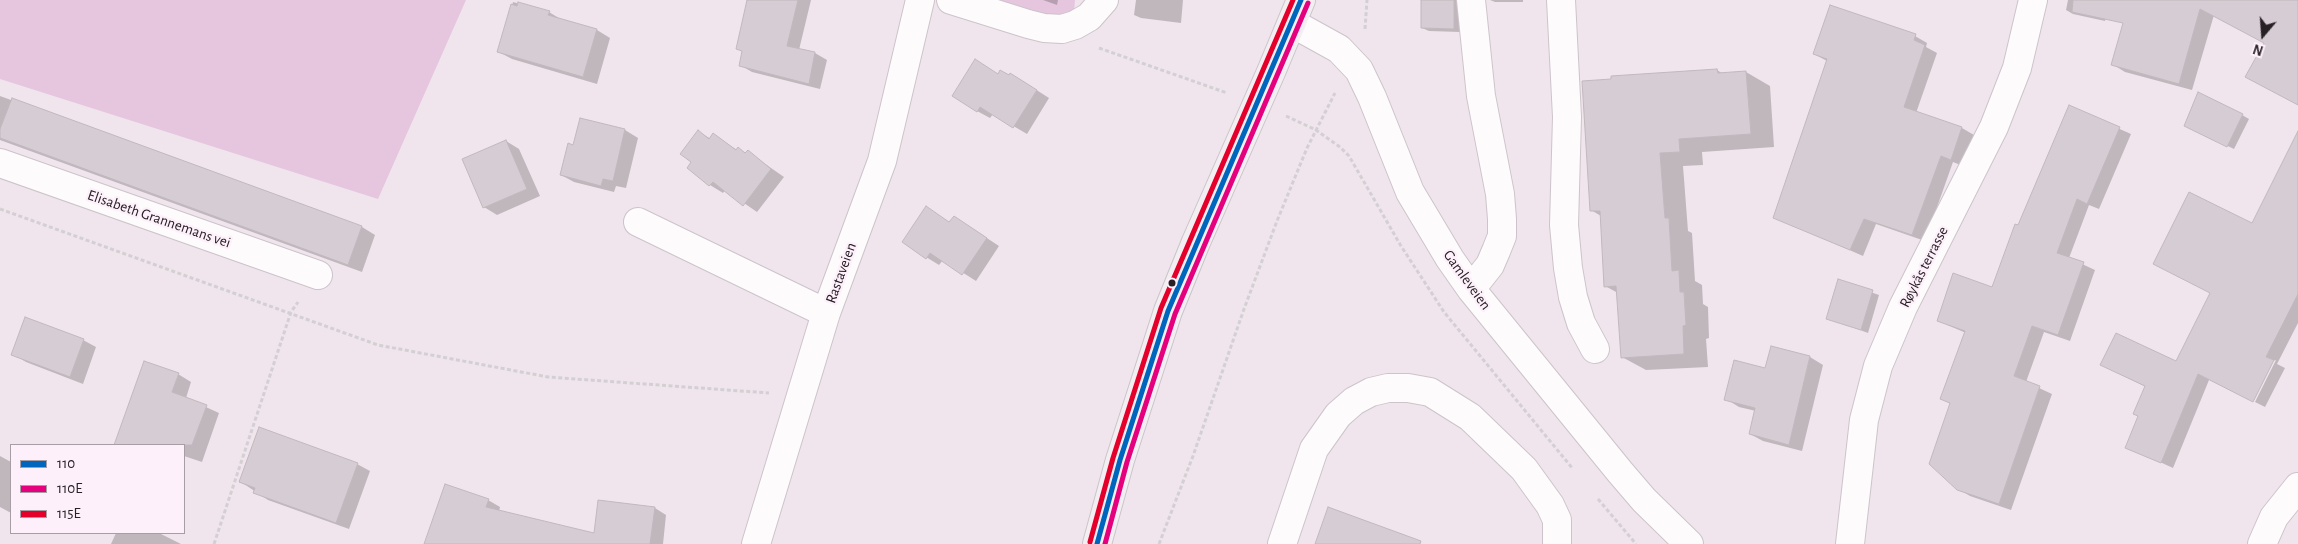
<!DOCTYPE html>
<html>
<head>
<meta charset="utf-8">
<style>
	body { margin:0 }
	#map { position:relative; width:2298px; height:544px; overflow:hidden; background:#f0e5ed; font-family:"Alegreya Sans",sans-serif }
	canvas { display:block }
	.legend { position:absolute; left:10px; top:444px; width:175px; height:90px; box-sizing:border-box; background:#fdf0fa; border:1px solid #a79da5; margin:0; padding:6px 9px; list-style:none; font-size:15px; color:#272025 }
	.legend li { display:flex; align-items:center; gap:10px; height:25px }
	.legend b { width:25px; border:1px solid #a79da5 }
	.north { position:absolute; left:2238px; top:10px; width:50px; height:50px; -webkit-text-stroke:4px #fdf0fa; paint-order:stroke; rotate:198deg; font-size:14px; font-weight:700; line-height:20px; text-align:center; color:#272025 }
	.north::after { content:''; display:block; margin:auto; width:18px; height:22px; background:#272025; clip-path:polygon(50% 0,100% 100%,50% 72%,0 100%) }
</style>
</head>
<body>
<div id="map">
<canvas width="2298" height="544"></canvas>
<ul class="legend">
<li><b style="height:6px;background:#0065bd"></b>110</li>
<li><b style="height:6px;background:#e5007d"></b>110E</li>
<li><b style="height:6px;background:#e4002b"></b>115E</li>
</ul>
<div class="north">N</div>
</div>
<script>
const c = document.querySelector('canvas').getContext('2d');
c.lineJoin = 'round';
function paint(path, color) { c.fillStyle = color; c.fill(path, 'evenodd'); }
const toPath = rows => new Path2D(rows.map(r => 'M' + r).join(''));
function stroke(path, color, width, dash) { c.strokeStyle = color; c.lineWidth = width; c.lineCap = dash ? 'butt' : 'round'; c.setLineDash(dash || []); c.stroke(path); }
function label(font, color, halo, rows, align = 'center') {
  c.font = font + ' "Alegreya Sans",sans-serif'; c.lineWidth = 4.5; c.setLineDash([]); c.textBaseline = 'middle'; c.strokeStyle = halo; c.fillStyle = color; for (const [text, x, y, turn = 0] of rows) {
    c.save(); c.translate(x, y); c.rotate((+turn || 0) * Math.PI / 180); c.textAlign = isNaN(turn) ? turn : align; if (halo) c.strokeText(text, 0, 0); c.fillText(text, 0, 0); c.restore();
  }
}
paint(toPath([
	[0,0,466,0,378,199,0,79],
	[962,0,1075,0,1073,26]
]), '#e6c6de');
paint(toPath([
	[750,0,811,0,799,50,815,53,827,60,820,89,752,72,740,65,743,52,738,49],
	[1043,0,1058,0,1057,5],
	[1136,0,1183,0,1181,23,1141,18,1134,15],
	[1422,0,1463,0,1461,4,1460,32,1429,31,1422,28],
	[1490,0,1523,0,1523,2,1495,2],
	[2068,0,2110,0,2105,21,2073,14,2066,10],
	[2174,0,2230,0,2214,15,2192,90,2125,72,2112,64],
	[513,2,549,12,562,20,597,30,610,38,597,84,512,59,499,52],
	[1915,36,1927,43,1926,47,1937,53,1916,113,1962,128,1974,135,1963,166,1953,162,1925,241,1876,224,1863,256,1774,217,1827,61,1814,54],
	[1717,70,1723,74,1746,72,1770,86,1774,147,1702,152,1703,165,1683,166,1688,231,1692,233,1695,281,1702,285,1703,304,1708,307,1709,338,1706,339,1708,367,1646,370,1622,357,1618,293,1605,286,1601,216,1591,210],
	[998,75,1024,82,1049,98,1027,134,993,114,990,118,977,111],
	[0,96,362,227,375,235,362,272,0,140],
	[2070,107,2131,134,2099,209,2089,205,2069,258,2095,270,2070,341,2044,332,2026,382,2052,394,2011,510,1970,496,1958,489,1951,404,1941,399,1966,333,1938,321,1993,289],
	[2242,115,2249,119,2234,149,2203,134],
	[580,119,625,130,638,138,626,188,616,186,614,192,574,182,561,175,574,146],
	[699,132,711,139,714,135,737,150,739,149,747,154,748,152,784,177,757,212,725,190,723,193,710,185,688,168,693,162],
	[506,141,519,149,540,196,497,215,484,207],
	[2298,166,2298,323,2277,364,2285,368,2265,407,2255,402,2276,360,2209,380,2173,468,2127,447,2140,416,2146,387,2102,365,2177,363,2253,224],
	[927,208,950,223,967,225,999,246,976,281,943,260,939,265,926,257],
	[1839,281,1879,295,1868,333,1827,318],
	[83,340,96,347,83,384,26,362,13,354],
	[1772,347,1810,357,1823,365,1802,451,1763,441,1750,434,1756,411,1739,407,1726,399,1766,369],
	[178,374,191,382,186,398,219,413,202,462,184,456,184,445,120,445,116,443],
	[0,456,11,462,11,513,0,507],
	[357,464,370,471,349,529,268,500,241,482],
	[445,486,488,500,500,507,499,511,595,535,655,508,666,515,663,544,425,544],
	[116,533,159,533,181,544,111,544]
]), '#0003');
const building = toPath([
	[747,0,798,0,787,46,815,52,809,84,739,66,742,51,736,49,747,0],
	[1421,0,1454,0,1454,29,1421,28,1421,0],
	[2073,0,2298,0,2298,105,2245,77,2264,43,2200,9,2179,84,2111,65,2123,23,2072,12,2073,0],
	[518,2,550,11,548,15,597,29,583,77,497,52,511,4,517,6,518,2],
	[1830,5,1916,34,1914,40,1925,45,1904,107,1962,127,1951,160,1941,156,1912,235,1864,219,1850,250,1773,218,1827,59,1813,54,1830,5],
	[975,59,998,74,1000,70,1009,75,1010,73,1037,90,1013,128,980,107,977,112,952,96,975,59],
	[1717,69,1718,73,1746,71,1751,134,1679,139,1680,152,1660,153,1665,218,1669,218,1672,271,1679,270,1680,292,1684,292,1686,325,1683,326,1684,354,1621,358,1616,286,1604,287,1600,211,1590,211,1582,81,1611,79,1611,76,1717,69],
	[2198,92,2243,114,2227,147,2184,126,2198,92],
	[12,98,362,226,348,265,0,138,0,129,12,98],
	[2069,105,2120,127,2087,204,2077,199,2057,253,2084,262,2058,335,2032,326,2014,376,2040,386,1999,504,1957,490,1929,464,1950,403,1940,399,1965,331,1937,321,1953,273,1992,287,2015,224,2018,225,2069,105],
	[580,118,625,129,613,181,603,179,601,186,560,175,568,143,573,145,580,118],
	[698,130,709,139,713,133,736,150,738,147,745,153,748,150,771,169,743,206,713,182,709,186,687,168,691,162,680,154,698,130],
	[2298,131,2298,294,2266,357,2274,360,2253,402,2198,374,2161,463,2125,448,2138,416,2133,414,2145,386,2100,365,2116,333,2176,361,2210,293,2153,264,2189,192,2252,223,2298,131],
	[506,140,527,189,483,208,462,159,506,140],
	[926,206,949,222,954,216,987,238,962,275,930,253,926,259,902,242,926,206],
	[1838,279,1873,290,1861,330,1826,319,1838,279],
	[25,317,84,339,70,377,11,355,25,317],
	[1771,346,1810,356,1789,445,1749,434,1755,408,1724,400,1734,360,1765,368,1771,346],
	[144,361,179,373,172,392,207,405,192,445,114,445,144,361],
	[259,427,358,463,336,523,253,493,255,488,239,482,259,427],
	[445,484,489,499,486,507,594,533,598,500,655,507,650,544,424,544,445,484],
	[1328,507,1421,541,1420,544,1315,544,1328,507]
]);
paint(building, '#d5cdd3');
stroke(building, '#c1b8be', 1);
const minor = toPath([
	[951,0,1028,24,1044,28,1062,29,1075,25,1089,17,1104,0],
	[1471,0,1481,96,1500,194,1502,219,1502,236,1496,251,1490,265,1471,289],
	[1561,0,1567,117,1564,225,1568,268,1573,297,1581,323,1595,349],
	[1292,23,1339,49,1359,70,1372,97,1410,192,1450,259,1471,289,1620,472,1644,500,1689,544],
	[0,163,318,275],
	[638,222,826,313],
	[756,544,826,313,882,161,920,0],
	[1282,544,1314,449,1338,415,1354,401,1371,392,1388,388,1408,388,1430,392,1470,417,1524,469,1550,505,1557,520,1557,544],
	[1850,544,1864,420,1878,366,1903,307,1994,127,2017,68,2033,0],
	[2262,544,2274,517,2298,487]
]);
const major = toPath([
	[1097,544,1120,460,1168,311,1196,242,1271,72,1301,0]
]);
stroke(minor, '#ccc4ca', 30);
stroke(major, '#cac5c9', 30);
stroke(toPath([
	[1365,29,1367,0],
	[1099,48,1227,93],
	[1286,116,1316,130,1340,147,1349,156,1401,246,1444,312,1573,469],
	[0,209,378,345,548,377,769,393],
	[1598,499,1636,544],
	[214,544,291,312,298,302],
	[1159,544,1193,456,1244,309,1277,221,1307,148,1335,93]
]), '#d3d0d3', 3, [4, 2.5]);
stroke(minor, '#fdfbfc', 28);
stroke(major, '#f3eef2', 28);
stroke(toPath([
	[1097,544,1120,460,1168,311,1301,0]
]), '#0065bd', 5);
stroke(toPath([
	[1105,544,1127,462,1175,314,1308,3]
]), '#e5007d', 5);
stroke(toPath([
	[1090,542,1113,458,1161,308,1293,0]
]), '#e4002b', 5);
for (const [x, y, r, color] of [
	[1172,283,4.5,"#272025"]
]) { const dot = new Path2D(); dot.arc(x, y, r, 0, 2 * Math.PI); c.fillStyle = color; c.fill(dot); stroke(dot, '#fdf0fa', 2); }
label('15px', '#272025', '#fdf0fa', [
	["Elisabeth Grannemans vei",159,219,19],
	["Røykås terrasse",1924,267,-63],
	["Rastaveien",841,273,-70],
	["Gamleveien",1467,280,54]
]);
</script>
</body>
</html>
